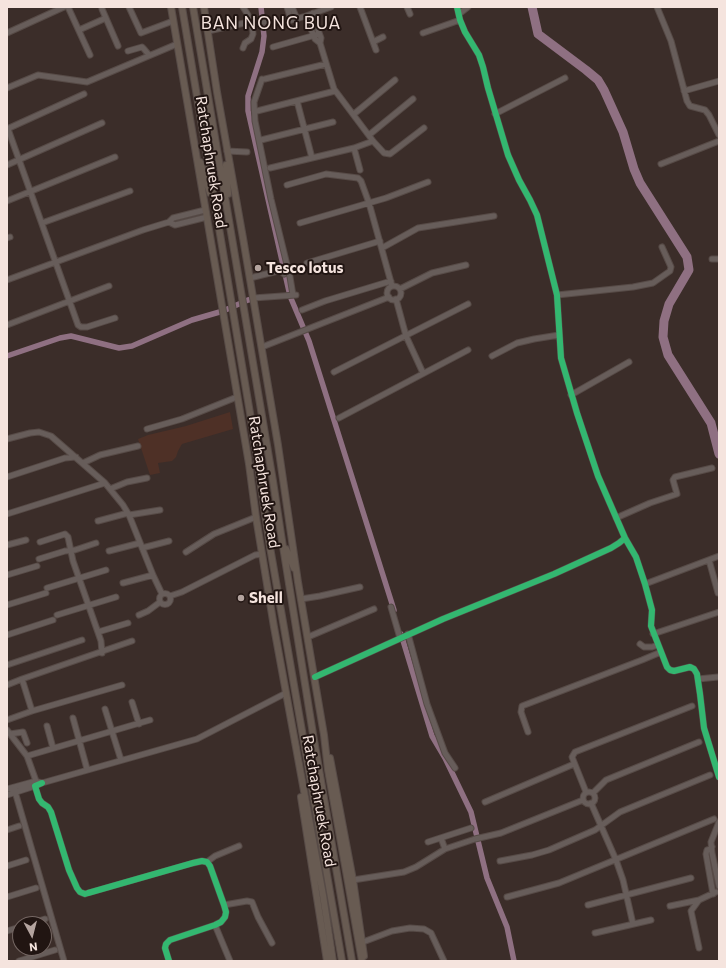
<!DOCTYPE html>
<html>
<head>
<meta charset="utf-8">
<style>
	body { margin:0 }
	#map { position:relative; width:726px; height:968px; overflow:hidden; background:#3b2d29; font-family:Commissioner,sans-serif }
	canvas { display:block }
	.frame { position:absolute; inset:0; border:8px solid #f5e4de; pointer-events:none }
	.north { position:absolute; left:12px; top:916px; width:40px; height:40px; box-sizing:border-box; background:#211512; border:1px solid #766864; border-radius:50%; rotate:173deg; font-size:11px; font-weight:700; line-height:16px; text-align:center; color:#f5e4de }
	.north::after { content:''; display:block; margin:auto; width:14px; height:18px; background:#b4a49f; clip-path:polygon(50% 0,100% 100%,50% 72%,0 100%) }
</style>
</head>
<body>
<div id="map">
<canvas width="726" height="968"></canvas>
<div class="frame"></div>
<div class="north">N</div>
</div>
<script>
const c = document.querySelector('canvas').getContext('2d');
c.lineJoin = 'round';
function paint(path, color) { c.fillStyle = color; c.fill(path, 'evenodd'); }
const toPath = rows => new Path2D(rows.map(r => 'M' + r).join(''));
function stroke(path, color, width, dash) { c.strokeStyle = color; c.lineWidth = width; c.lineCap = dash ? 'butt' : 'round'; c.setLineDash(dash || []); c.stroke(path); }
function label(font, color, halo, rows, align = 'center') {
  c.font = font + ' Commissioner,sans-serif'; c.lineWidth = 4; c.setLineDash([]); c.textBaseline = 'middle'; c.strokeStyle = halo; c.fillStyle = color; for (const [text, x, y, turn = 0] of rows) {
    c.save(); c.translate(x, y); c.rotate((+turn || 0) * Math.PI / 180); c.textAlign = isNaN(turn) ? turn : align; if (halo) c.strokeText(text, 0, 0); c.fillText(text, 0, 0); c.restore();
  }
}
paint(toPath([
	[230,412,233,429,182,444,178,451,176,457,172,461,158,463,160,473,150,475,138,439,148,435,186,426]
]), '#4e3026');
stroke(toPath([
	[261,7,264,36,262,52,248,96,248,111,290,296,309,341,394,610],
	[7,356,60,338,71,336,119,348,132,346,192,320,223,311,248,300,258,298],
	[401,634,432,736,445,758,471,812,487,878,507,927,514,961]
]), '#8f7082', 5.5);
stroke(toPath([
	[532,7,538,34,586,70,598,80,604,90,623,132,634,169,640,183,687,257,689,270,669,304,664,321,663,337,668,355,711,423,719,454]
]), '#8f7082', 9);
const minor = toPath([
	[68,7,90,55],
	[129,7,141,33,173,21],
	[243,7,248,15,249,22],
	[287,7,291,20],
	[292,7,297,19],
	[360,7,376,50],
	[407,7,410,14],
	[657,7,671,41,687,101,690,106,705,110,709,115,719,135],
	[102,9,118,46],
	[313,13,317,26],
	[459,14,468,7],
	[306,16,315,39,320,43],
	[79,30,106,18],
	[318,30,321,38,320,43,334,89,373,141,384,153,390,154,424,128],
	[208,31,249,22,285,22,306,16,331,7],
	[7,33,64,7],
	[423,33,460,20],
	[373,42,383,37],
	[273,47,319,34],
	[243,48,245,43,251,39,253,34,252,22],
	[128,51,142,47,144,49,149,55],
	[262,79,254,102,255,121,271,199,290,277,293,295],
	[265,79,326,64],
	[7,88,38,75,87,82,177,44],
	[684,91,719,81],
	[297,101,312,158],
	[257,111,335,91],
	[354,114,395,80],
	[495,114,565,78],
	[7,129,84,94],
	[8,129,78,325,81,327,87,327,115,318],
	[369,135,413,99],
	[261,140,333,122],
	[354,148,360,170],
	[227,151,247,152],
	[661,164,719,141],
	[7,165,102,123],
	[270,168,354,148,373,141],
	[287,185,326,174,358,178,361,181,369,203,392,286],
	[7,201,115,157],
	[169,222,175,225,207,217],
	[42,223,130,191],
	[300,223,386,198,428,182],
	[7,238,10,237],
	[382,248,418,228,494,216],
	[712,259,719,259],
	[307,263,380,241],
	[250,278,278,271,281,271,284,274],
	[7,280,143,230,169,222,173,218,205,210],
	'387 293a7 7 0 1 1 14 0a7 7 0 1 1-14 0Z',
	[400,289,432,273,466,265],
	[557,295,633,287,653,283,670,271,671,267,662,247],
	[253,298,296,295],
	[396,299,406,336,423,373],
	[302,310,325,301,391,281],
	[7,325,109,286],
	[262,347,389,297],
	[492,356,517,343,534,339,559,335],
	[334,372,468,304],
	[571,395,629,362],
	[339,418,468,350],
	[147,429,182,419,237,397],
	[7,439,30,433,39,432,51,436,105,483,123,505,129,515,153,575,162,594],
	[83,463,100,455,138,446],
	[7,477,65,458,76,457],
	[110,489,127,482,147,478],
	[7,514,105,483],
	[129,515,160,510],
	[616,518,650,503,677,494,673,480,675,477,712,468],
	[98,521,128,513],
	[625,538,636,557,645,584,652,610,651,626,667,667,670,670,674,671,690,667,694,669,697,674,700,694,704,728,719,777],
	[40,542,65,534,68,537,73,561,101,641,102,653],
	[7,545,26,540],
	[142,548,169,541],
	[109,551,140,543],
	[186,552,214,534,256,517],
	[39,559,65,551,75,550,96,543],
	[709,560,718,593],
	[7,575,37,566],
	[123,583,153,575],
	[645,584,719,556],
	[47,588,106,570],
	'159.5 599a5.5 5.5 0 1 1 11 0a5.5 5.5 0 1 1-11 0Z',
	[170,596,182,592,255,555,262,554],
	[301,599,320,596,360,587],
	[7,605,46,593],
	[391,607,400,638],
	[57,615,116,597],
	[139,615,148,611,160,602],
	[98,632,128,623],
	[408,634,427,704,445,753,455,768],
	[653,634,719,612],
	[7,635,53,620],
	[308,637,374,609],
	[640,644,644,647,652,647,658,645],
	[7,665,82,640],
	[315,677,443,619,554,574,611,548,619,543,625,538,598,476,577,413,561,358,557,295,537,215,530,200,519,180,508,155,488,88,483,67,479,55,465,32,460,20,457,7],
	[698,679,718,677],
	[7,685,22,679],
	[132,702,139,724],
	[105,709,121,760],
	[32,711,22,679,132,641],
	[73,718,87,769],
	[7,720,32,711,122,685],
	[47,726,53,748],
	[7,730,27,756,36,781],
	[528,732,521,712,522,706,642,660,661,652],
	[10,734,23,732,27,743],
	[27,756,150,720],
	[42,783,35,786,39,799,42,803,48,807,51,812,69,870,77,888,80,892,85,894,88,893,193,863,202,861,207,862,210,866,224,905,226,912,225,917,221,922,215,925,170,940,166,944,165,948,169,961],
	[14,788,64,961],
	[7,789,36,781,42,783,197,739,286,693],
	'583 798a6 6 0 1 1 12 0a6 6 0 1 1-12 0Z',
	[586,792,572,757,575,752,692,706],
	[593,793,606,780,699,742],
	[7,795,35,786,34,783],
	[485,802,574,764],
	[591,803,616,860,623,880,633,924],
	[719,822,711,842,712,853,719,886],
	[7,830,19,826],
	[441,838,445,849],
	[428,842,471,828],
	[712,847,711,849,707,850,706,854,713,894],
	[500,861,532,855,549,850,595,830,620,812,710,775],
	[207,862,215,856,239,846],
	[7,866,26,860],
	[353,880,404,872,416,867,445,849,475,839,501,833,583,800],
	[7,897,36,888],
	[507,897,559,883,714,819],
	[224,905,247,901,252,902,258,917,272,943],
	[588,905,691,878],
	[670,906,699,900],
	[29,924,45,919],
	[215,925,230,961],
	[7,931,20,927],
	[595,933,651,920],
	[363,942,392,931,410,928,424,929,431,933,444,961],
	[699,948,691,911,699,900,716,892],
	[19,961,55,950]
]);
const major = toPath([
	[171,7,249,464,256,517,274,627,323,895,333,961],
	[182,7,251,419,270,547,342,961],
	[193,7,273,481,281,534,314,740,352,961],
	[204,7,217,92,243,238,278,445,298,582,324,735,328,770,362,961],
	[200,162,210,193],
	[226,165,228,194],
	[286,549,294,568],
	[330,758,353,880,364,956],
	[301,797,327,961]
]);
stroke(minor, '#574b47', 7);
stroke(major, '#574b47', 8);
stroke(minor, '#675d5a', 5);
stroke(major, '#685b52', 6);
stroke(toPath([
	[625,538,636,557,645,584,652,610,651,626,667,667,670,670,674,671,690,667,694,669,697,674,700,694,704,728,719,777],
	[315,677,443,619,554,574,611,548,619,543,625,538,598,476,577,413,561,358,557,295,537,215,530,200,519,180,508,155,488,88,483,67,479,55,465,32,460,20,457,7],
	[42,783,35,786,39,799,42,803,48,807,51,812,69,870,77,888,80,892,85,894,88,893,193,863,202,861,207,862,210,866,224,905,226,912,225,917,221,922,215,925,170,940,166,944,165,948,169,961]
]), '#33b770', 6);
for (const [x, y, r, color] of [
	[258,268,4,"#b4a49f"],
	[241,598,4,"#b4a49f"]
]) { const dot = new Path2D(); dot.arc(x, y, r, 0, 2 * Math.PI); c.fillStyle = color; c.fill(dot); stroke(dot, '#211512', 1.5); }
label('15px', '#f5e4de', '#211512', [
	["Ratchaphruek Road",211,162,81],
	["Ratchaphruek Road",264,482,81],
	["Ratchaphruek Road",319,801,80]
]);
label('bold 15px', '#f5e4de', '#211512', [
	["Tesco lotus",266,268],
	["Shell",249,598]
], 'left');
c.letterSpacing = '1px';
label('17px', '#f5e4de', '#211512', [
	["BAN NONG BUA",271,23]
]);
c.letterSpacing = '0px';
</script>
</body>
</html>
